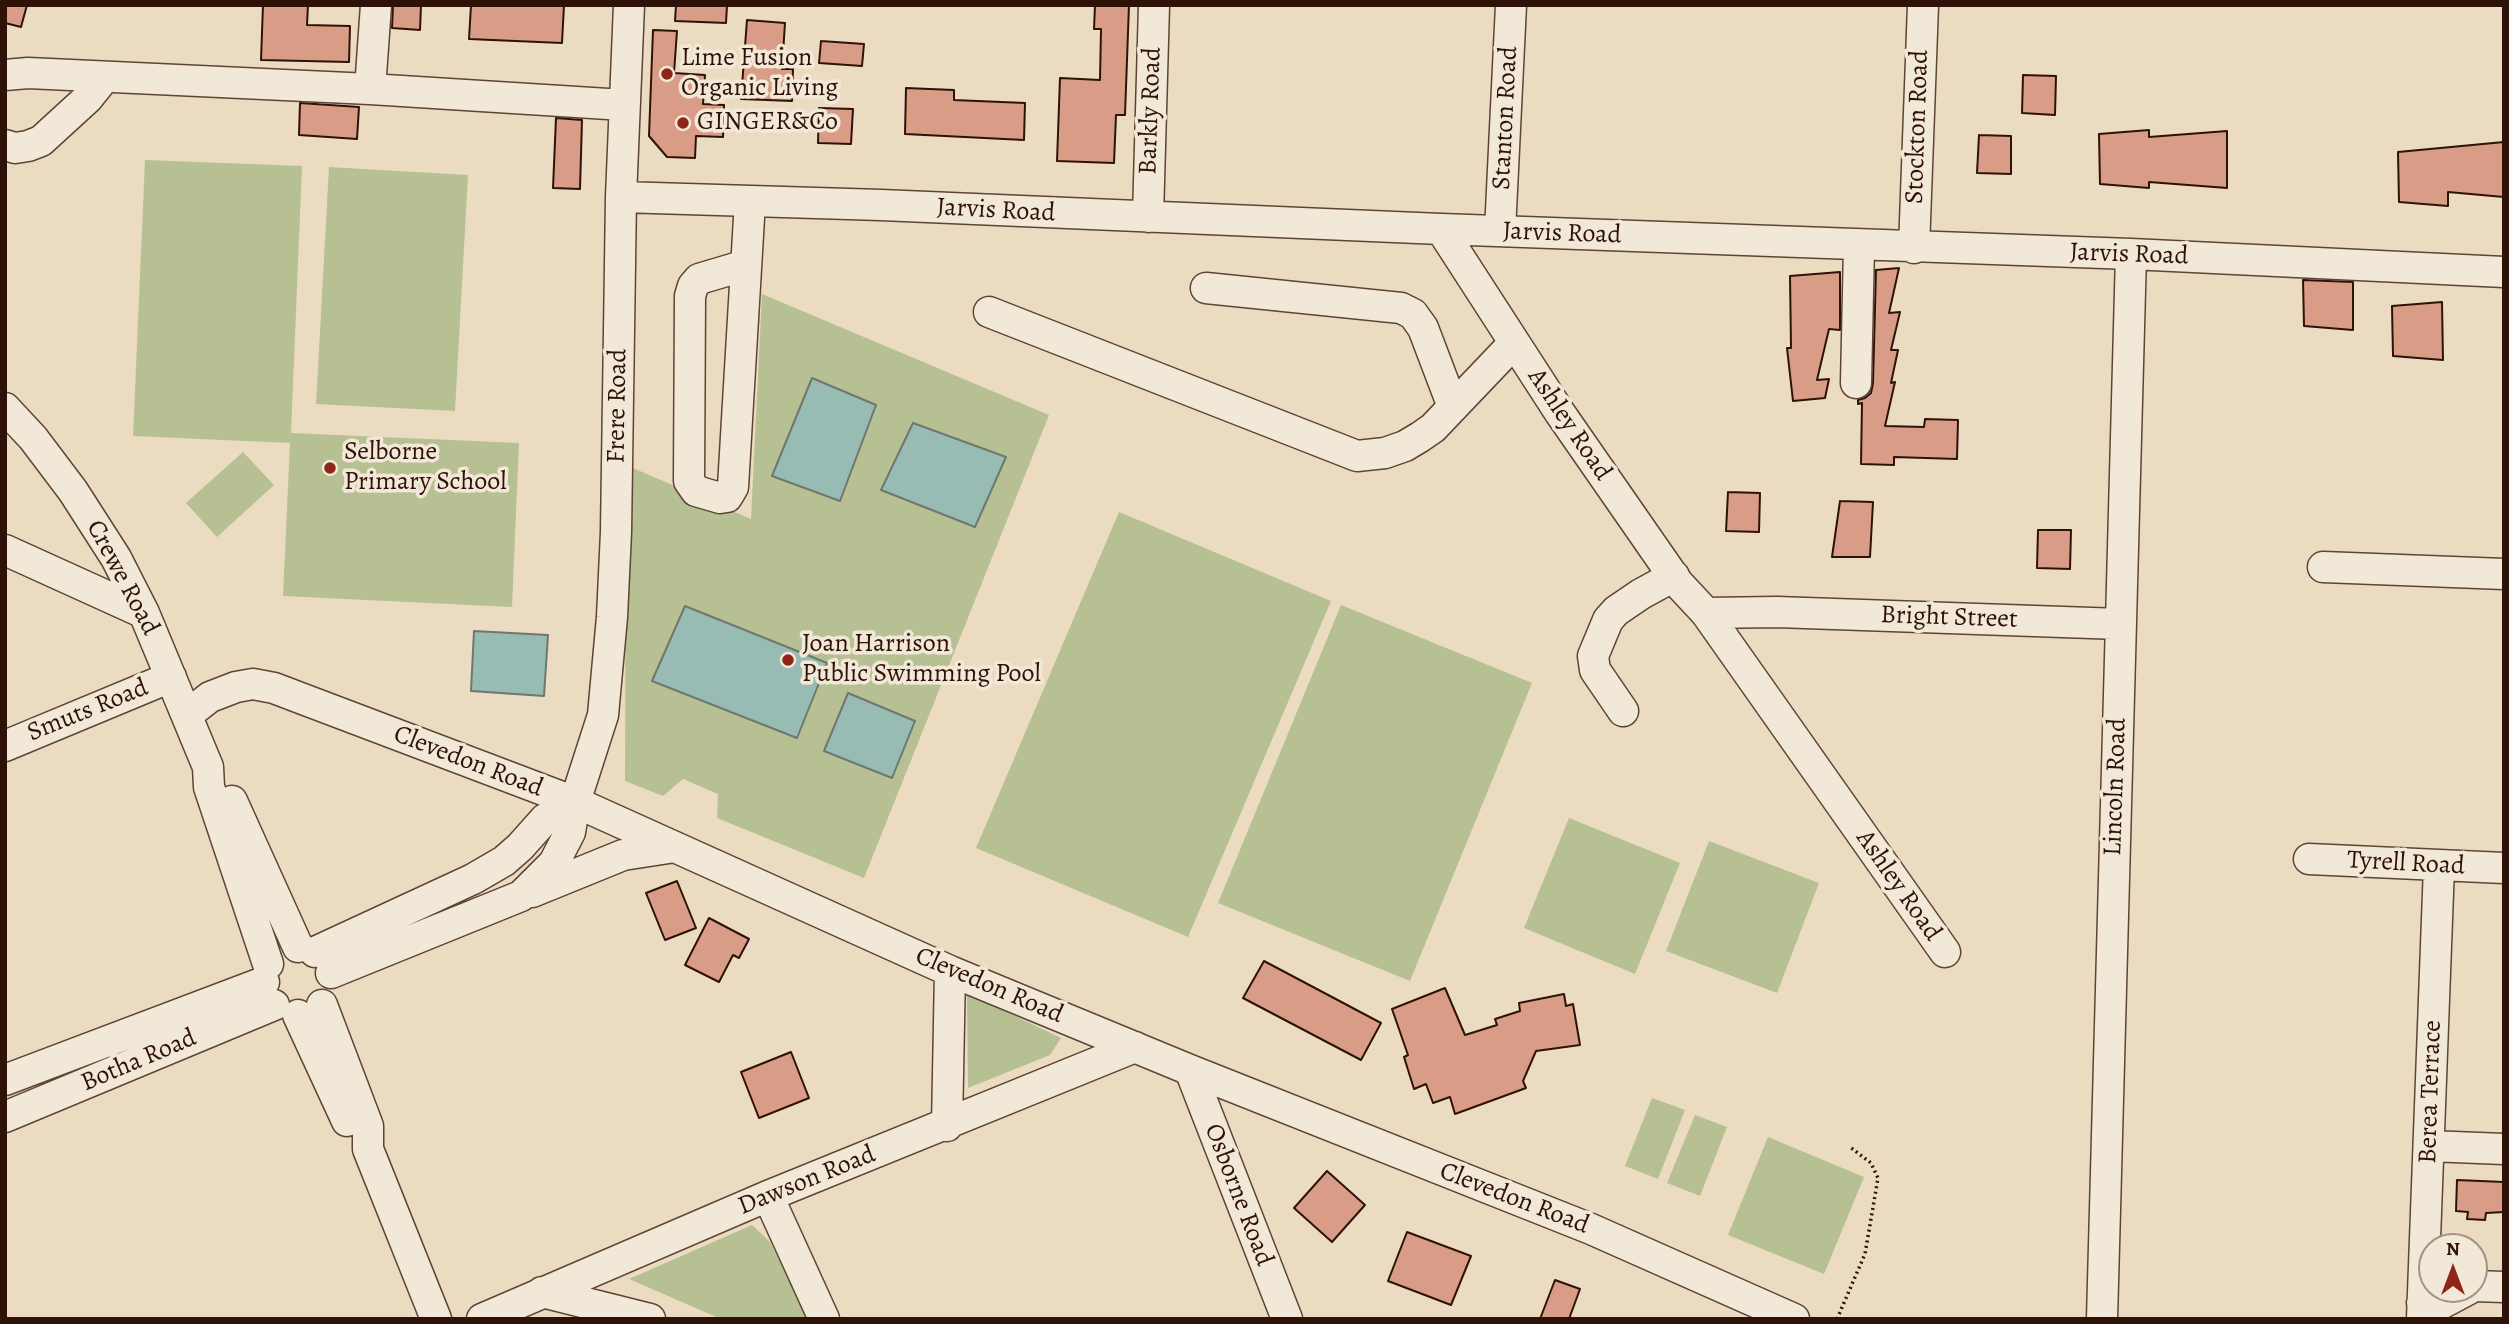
<!DOCTYPE html>
<html>
<head>
<meta charset="utf-8">
<style>
	body { margin:0 }
	#map { position:relative; width:2509px; height:1324px; overflow:hidden; background:#ebdcc1; font-family:Alegreya,serif }
	canvas { display:block }
	.frame { position:absolute; inset:0; border:7px solid #2e1207; pointer-events:none }
	.north { position:absolute; left:2418px; top:1233px; width:70px; height:70px; box-sizing:border-box; background:#f2e8d7; border:2px solid #a49284; border-radius:50%; rotate:0deg; font-size:19px; font-weight:700; line-height:28px; text-align:center; color:#2e1207 }
	.north::after { content:''; display:block; margin:auto; width:24px; height:32px; background:#8f2418; clip-path:polygon(50% 0,100% 100%,50% 72%,0 100%) }
</style>
</head>
<body>
<div id="map">
<canvas width="2509" height="1324"></canvas>
<div class="frame"></div>
<div class="north">N</div>
</div>
<script>
const c = document.querySelector('canvas').getContext('2d');
c.lineJoin = 'round';
function paint(path, color) { c.fillStyle = color; c.fill(path, 'evenodd'); }
const toPath = rows => new Path2D(rows.map(r => 'M' + r).join(''));
function stroke(path, color, width, dash) { c.strokeStyle = color; c.lineWidth = width; c.lineCap = dash ? 'butt' : 'round'; c.setLineDash(dash || []); c.stroke(path); }
function label(font, color, halo, rows, align = 'center') {
  c.font = font + ' Alegreya,serif'; c.lineWidth = 7; c.setLineDash([]); c.textBaseline = 'middle'; c.strokeStyle = halo; c.fillStyle = color; for (const [text, x, y, turn = 0] of rows) {
    c.save(); c.translate(x, y); c.rotate((+turn || 0) * Math.PI / 180); c.textAlign = isNaN(turn) ? turn : align; if (halo) c.strokeText(text, 0, 0); c.fillText(text, 0, 0); c.restore();
  }
}
paint(toPath([
	[145,160,302,166,291,433,519,443,512,607,283,596,290,443,133,436],
	[329,167,468,175,455,411,316,404],
	[762,294,1049,415,864,878,717,818,718,794,683,779,663,796,625,781,626,465,751,519],
	[243,452,274,485,217,537,186,503],
	[1119,512,1331,601,1188,937,976,848],
	[1341,605,1532,683,1410,981,1218,903],
	[1569,818,1680,863,1635,974,1524,928],
	[1709,841,1819,883,1777,993,1666,951],
	[967,994,1030,1023,1061,1038,1050,1055,968,1088],
	[1652,1098,1685,1110,1658,1179,1625,1166],
	[1695,1115,1727,1127,1700,1196,1667,1183],
	[1768,1137,1864,1177,1824,1274,1728,1235],
	[752,1225,770,1242,809,1319,721,1319,629,1279]
]), '#b6c093');
const water = toPath([
	[812,378,876,405,840,501,772,476,812,378],
	[913,423,1006,457,975,527,881,490,913,423],
	[685,606,827,663,797,738,652,681,685,606],
	[474,631,548,635,544,696,471,691,474,631],
	[848,693,915,721,892,778,824,751,848,693]
]);
paint(water, '#98bcb3');
stroke(water, '#6e786e', 2);
const building = toPath([
	[5,5,27,5,21,27,5,23,5,5],
	[263,5,308,5,307,25,350,26,349,62,261,60,263,5],
	[393,5,421,5,420,30,392,28,393,5],
	[471,5,564,5,562,43,469,39,471,5],
	[676,5,727,5,726,23,675,21,676,5],
	[1095,5,1129,5,1125,115,1116,115,1114,163,1057,161,1060,78,1100,80,1101,29,1094,29,1095,5],
	[747,20,785,23,782,69,793,69,792,101,741,99,747,20],
	[653,30,677,31,674,73,705,75,703,104,724,105,723,137,696,136,695,158,667,157,649,136,653,30],
	[821,41,864,44,862,66,819,63,821,41],
	[2023,75,2056,76,2055,115,2022,113,2023,75],
	[906,88,954,90,954,100,1025,103,1024,140,905,134,906,88],
	[300,103,359,107,357,139,299,135,300,103],
	[819,108,853,109,851,144,818,143,819,108],
	[556,118,582,120,580,189,553,188,556,118],
	[2149,130,2149,137,2227,131,2227,188,2149,182,2149,188,2100,184,2099,134,2149,130],
	[1979,135,2011,136,2011,174,1977,173,1979,135],
	[2504,142,2504,197,2448,192,2448,206,2399,202,2398,152,2504,142],
	[1899,268,1889,313,1900,312,1891,350,1898,350,1891,383,1895,382,1885,426,1924,427,1925,419,1958,420,1957,459,1894,457,1894,465,1861,464,1862,403,1858,404,1858,400,1865,398,1871,393,1873,383,1876,270,1899,268],
	[1840,272,1840,330,1829,329,1817,380,1829,379,1825,398,1793,401,1787,348,1791,348,1790,276,1840,272],
	[2303,280,2353,282,2353,330,2304,326,2303,280],
	[2442,302,2443,360,2393,356,2392,306,2442,302],
	[1728,492,1760,493,1759,532,1726,531,1728,492],
	[1840,501,1873,502,1870,557,1832,557,1840,501],
	[2038,530,2071,530,2070,569,2037,568,2038,530],
	[677,881,696,928,665,940,646,893,677,881],
	[709,918,749,939,739,958,733,955,719,982,685,965,709,918],
	[1264,961,1381,1023,1361,1060,1243,998,1264,961],
	[1445,988,1465,1035,1497,1025,1495,1019,1520,1011,1519,1003,1564,994,1566,1006,1573,1004,1580,1045,1536,1051,1523,1081,1526,1088,1455,1114,1450,1097,1433,1103,1426,1084,1414,1089,1404,1057,1408,1055,1392,1009,1445,988],
	[791,1052,809,1098,759,1118,741,1072,791,1052],
	[1327,1171,1365,1205,1332,1242,1294,1208,1327,1171],
	[2457,1180,2504,1182,2504,1212,2486,1213,2485,1220,2467,1219,2468,1212,2456,1211,2457,1180],
	[1407,1232,1471,1256,1451,1305,1388,1281,1407,1232],
	[1555,1280,1580,1289,1569,1319,1540,1319,1555,1280]
]);
paint(building, '#d89c87');
stroke(building, '#2e1207', 2);
const minor = toPath([
	[5,75,28,73,370,89,624,105],
	[370,89,376,5],
	[5,145,15,148,28,146,41,141,88,98,104,78],
	[621,197,881,205,1441,229,2131,254,2504,272],
	[1148,217,1154,5],
	[1441,229,1560,413,1678,583,1706,613,1777,612,2120,624],
	[1500,231,1511,5],
	[1914,248,1923,5],
	[746,265,699,279,693,286,690,296,689,481,696,491,720,498,727,497,733,487,750,201],
	[1206,288,1401,308,1413,314,1423,328,1453,407],
	[989,312,1357,456,1385,453,1405,446,1420,437,1433,428,1514,343],
	[1856,383,1859,246],
	[5,408,33,438,73,491,116,558,144,613,208,767,209,787,268,964],
	[5,550,144,613],
	[2323,567,2504,574],
	[1706,613,1945,952],
	[1623,711,1595,670,1593,656,1608,620,1616,611,1641,594,1674,576],
	[187,715,210,697,236,687,253,684,274,688,295,696,575,802,950,971,1190,1070,1591,1229,1794,1319],
	[5,746,171,677],
	[232,801,298,947],
	[2309,859,2504,868],
	[532,892,623,855,675,847],
	[315,952,473,879,504,861,520,847,545,819,575,802],
	[331,973,521,896,554,863,570,832,575,802,603,715,612,617,616,532,621,197,629,5],
	[322,1005,368,1126,368,1149,436,1319],
	[298,1015,347,1121],
	[1190,1070,1287,1319],
	[5,1080,264,982],
	[5,1117,274,1005],
	[947,1126,950,971],
	[2429,1146,2504,1149],
	[768,1196,824,1319],
	[2474,1286,2504,1287],
	[542,1292,650,1319],
	[2422,1303,2439,1305,2469,1289],
	[482,1319,768,1196,1135,1047],
	[2102,1319,2131,254],
	[2422,1319,2439,866]
]);
stroke(minor, '#5d4436', 33);
stroke(toPath([
	[1837,1319,1865,1254,1878,1178,1871,1163,1850,1147]
]), '#2e1207', 3.5, [2, 3.5]);
stroke(minor, '#f2e8d7', 30);
for (const [x, y, r, color] of [
	[667,74,7,"#8f2418"],
	[683,123,7,"#8f2418"],
	[330,468,7,"#8f2418"],
	[788,660,7,"#8f2418"]
]) { const dot = new Path2D(); dot.arc(x, y, r, 0, 2 * Math.PI); c.fillStyle = color; c.fill(dot); stroke(dot, '#f2e8d7', 2.5); }
label('26px', '#2e1207', '#f2e8d7', [
	["Lime Fusion",681,59],
	["Organic Living",681,89],
	["GINGER&Co",697,123],
	["Selborne",344,453],
	["Primary School",344,483],
	["Joan Harrison",802,645],
	["Public Swimming Pool",802,675]
], 'left');
label('26px', '#2e1207', '#f2e8d7', [
	["Barkly Road",1151,111,-88],
	["Stanton Road",1506,118,-87],
	["Stockton Road",1918,127,-88],
	["Jarvis Road",996,211,3],
	["Jarvis Road",1562,234,2],
	["Jarvis Road",2129,255,2],
	["Frere Road",618,406,-89],
	["Ashley Road",1569,425,56],
	["Crewe Road",122,578,62],
	["Bright Street",1949,618,2],
	["Smuts Road",88,711,-22],
	["Clevedon Road",468,762,21],
	["Lincoln Road",2116,787,-88],
	["Tyrell Road",2406,864,3],
	["Ashley Road",1898,886,55],
	["Clevedon Road",989,986,23],
	["Botha Road",139,1061,-23],
	["Berea Terrace",2431,1092,-88],
	["Dawson Road",807,1181,-22],
	["Osborne Road",1238,1195,69],
	["Clevedon Road",1514,1199,21]
]);
</script>
</body>
</html>
